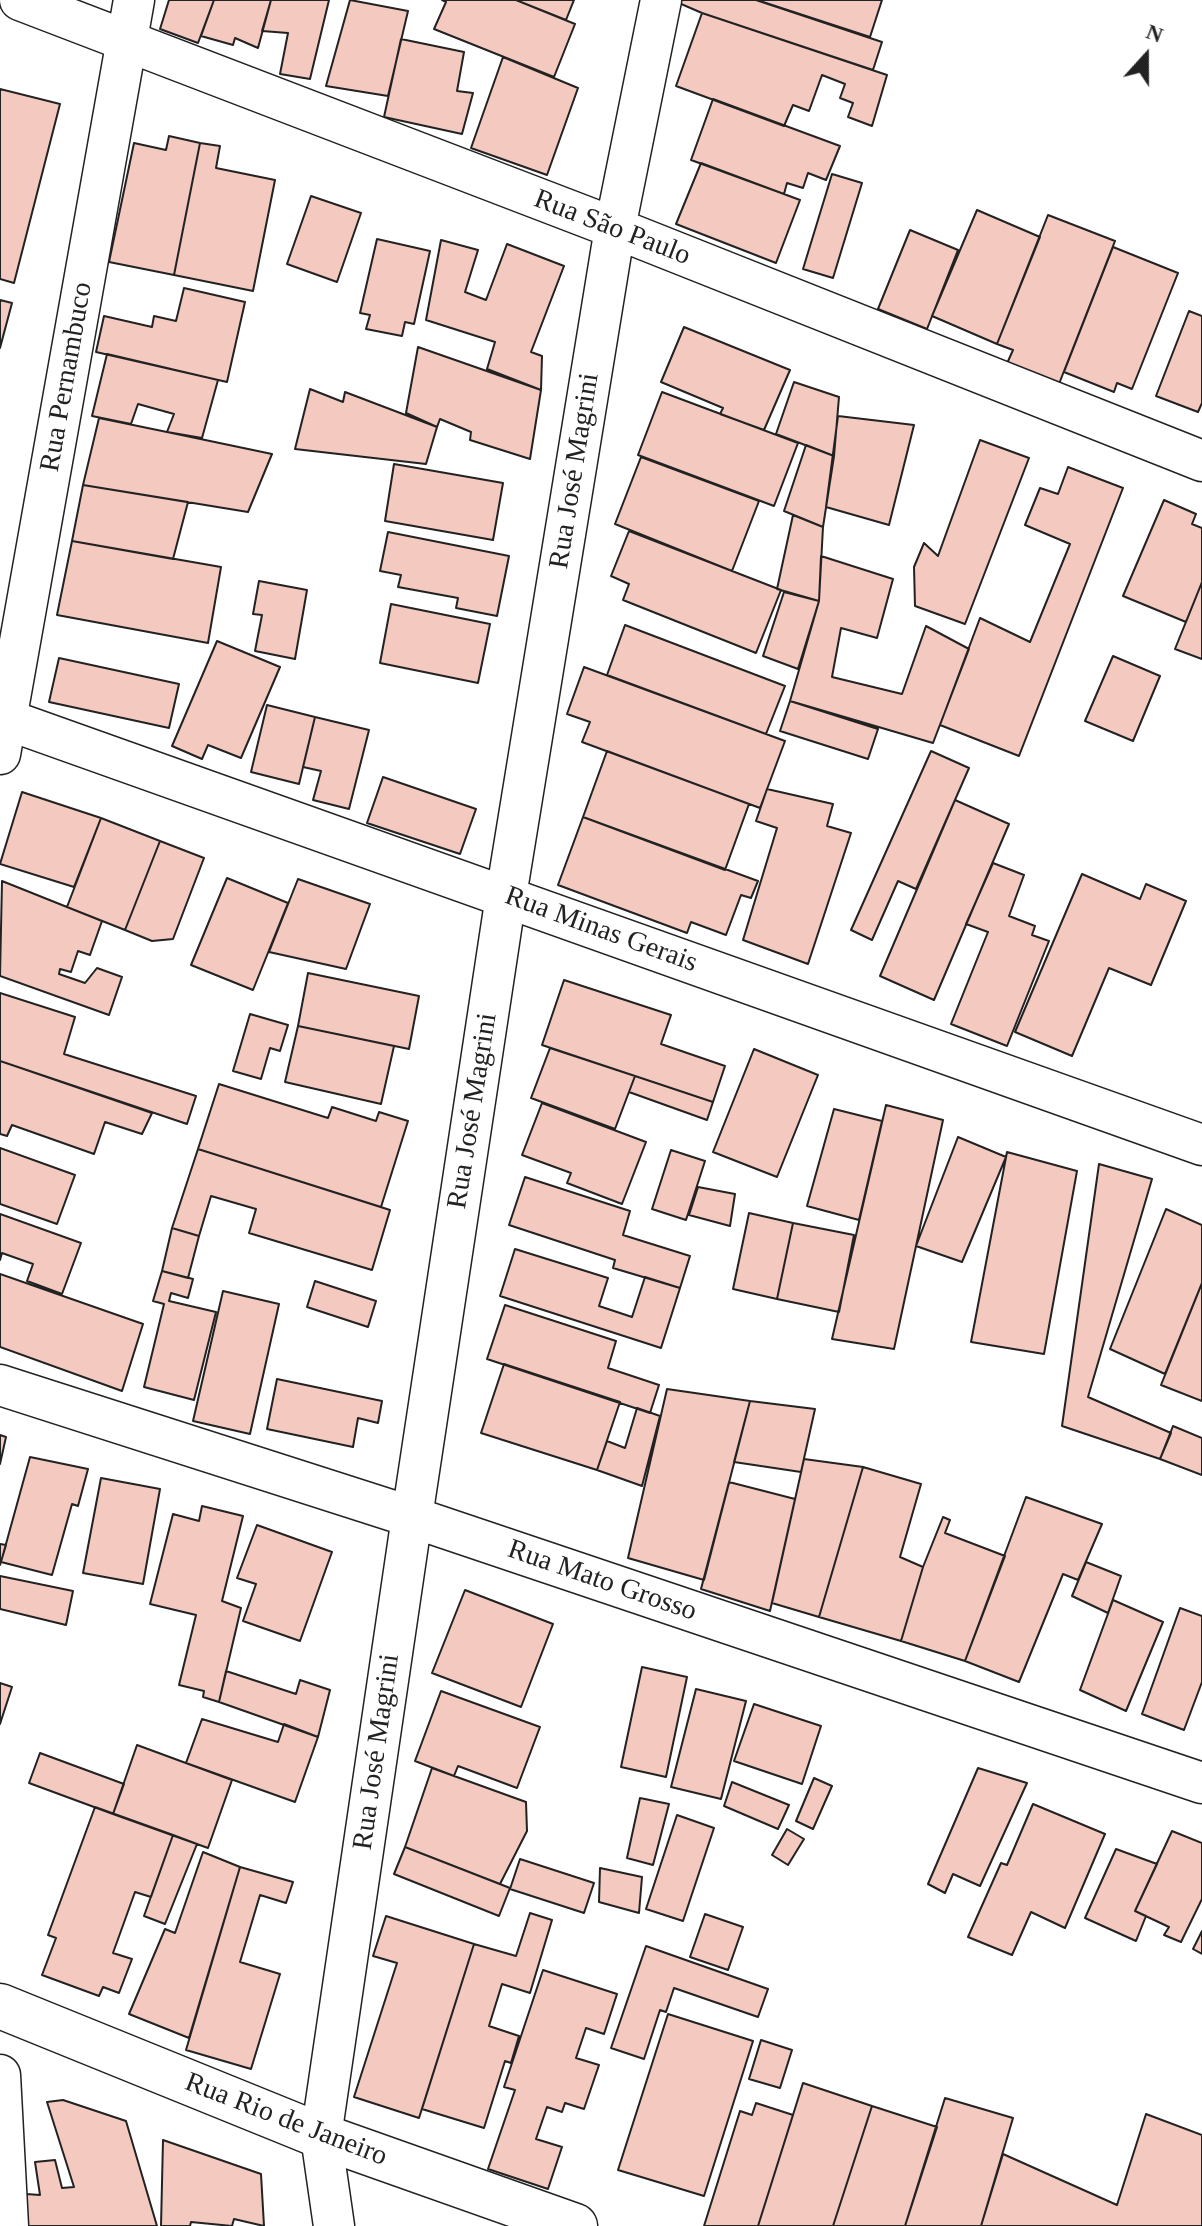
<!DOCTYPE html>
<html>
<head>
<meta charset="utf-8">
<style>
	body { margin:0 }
	#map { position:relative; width:1202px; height:2226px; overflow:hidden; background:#fff; font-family:Georgia,serif }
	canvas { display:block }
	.north { position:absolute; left:1106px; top:16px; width:80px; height:80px; -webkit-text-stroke:6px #fff; paint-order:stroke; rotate:21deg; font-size:22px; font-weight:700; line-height:32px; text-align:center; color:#222 }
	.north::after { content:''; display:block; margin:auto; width:28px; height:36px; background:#222; clip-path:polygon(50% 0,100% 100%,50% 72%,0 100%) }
</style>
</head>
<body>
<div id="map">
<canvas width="1202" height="2226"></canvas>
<div class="north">N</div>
</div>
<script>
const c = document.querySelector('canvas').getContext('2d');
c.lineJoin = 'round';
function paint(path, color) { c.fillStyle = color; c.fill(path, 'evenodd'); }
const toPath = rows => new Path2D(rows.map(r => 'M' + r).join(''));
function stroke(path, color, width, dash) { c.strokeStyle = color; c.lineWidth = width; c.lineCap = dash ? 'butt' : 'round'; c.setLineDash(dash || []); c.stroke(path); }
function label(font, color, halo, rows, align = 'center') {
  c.font = font + ' Georgia,serif'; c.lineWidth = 6; c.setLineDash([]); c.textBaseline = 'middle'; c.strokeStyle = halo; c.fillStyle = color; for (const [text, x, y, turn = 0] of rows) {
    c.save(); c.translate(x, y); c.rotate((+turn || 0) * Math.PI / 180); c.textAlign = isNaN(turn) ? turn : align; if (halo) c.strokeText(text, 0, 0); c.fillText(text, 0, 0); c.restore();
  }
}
const building = toPath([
	[169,0,214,0,198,43,160,29,169,0],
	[214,0,271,0,258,48,235,38,233,45,201,36,214,0],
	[271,0,329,0,310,79,280,74,288,33,262,31,271,0],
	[350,0,408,11,388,96,326,86,350,0],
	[442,0,516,0,575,24,554,77,434,29,446,2,442,0],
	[516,0,574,0,566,20,516,0],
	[672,0,756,0,882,42,873,70,702,13,672,0],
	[757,0,882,0,870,37,757,0],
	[702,13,887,75,872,126,848,117,853,103,840,98,845,84,822,75,809,111,793,105,784,126,676,86,702,13],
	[401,39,464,52,457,91,473,93,462,134,384,117,401,39],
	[503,57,578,88,547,175,471,148,503,57],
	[0,89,60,104,14,283,0,279,0,89],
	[713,99,840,146,826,180,808,173,803,188,787,183,784,194,691,160,713,99],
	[169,136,200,143,174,275,109,262,134,143,166,150,169,136],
	[200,143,220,146,216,168,275,180,253,291,174,275,200,143],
	[701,163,800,200,776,263,676,224,701,163],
	[832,174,862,183,833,278,803,269,832,174],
	[311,196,361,213,337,282,287,264,311,196],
	[977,210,1040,237,997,344,932,316,977,210],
	[1048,215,1115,241,1057,389,1005,368,1013,350,997,344,1048,215],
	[910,230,958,250,927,329,878,309,910,230],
	[377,239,430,251,414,324,405,322,402,336,366,329,370,315,360,313,377,239],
	[441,240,478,250,465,292,486,300,507,244,564,266,531,352,542,356,541,390,487,369,495,342,426,320,441,240],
	[1113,247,1178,273,1132,389,1117,383,1114,392,1064,372,1113,247],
	[184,288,245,302,227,382,96,352,104,316,152,327,154,316,176,321,184,288],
	[0,300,12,303,0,348,0,300],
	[1189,311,1202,316,1202,403,1198,412,1156,396,1189,311],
	[684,327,790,370,764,430,720,414,723,408,661,382,684,327],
	[418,347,541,390,530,459,470,440,471,432,440,419,437,427,406,413,418,347],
	[107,354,218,380,202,438,167,432,174,414,138,404,131,424,92,416,107,354],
	[794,382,839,397,834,456,776,434,794,382],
	[310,389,343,402,345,392,437,427,426,464,295,449,310,389],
	[662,392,798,443,774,506,638,455,662,392],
	[838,416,914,425,889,525,826,507,838,416],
	[99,418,167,432,272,454,248,512,83,485,99,418],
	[980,440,1029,458,965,624,915,606,914,567,924,543,938,556,980,440],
	[806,445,834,456,823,527,784,511,806,445],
	[641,457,759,501,732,571,615,524,641,457],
	[394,464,503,483,493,540,385,521,394,464],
	[1068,467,1123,488,1019,756,940,725,980,618,1030,642,1070,544,1025,525,1040,488,1058,494,1068,467],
	[83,485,188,502,173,559,72,541,83,485],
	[1164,500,1196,514,1192,524,1202,528,1202,582,1186,622,1123,596,1164,500],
	[793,515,823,527,819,601,777,589,793,515],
	[629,531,781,590,756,653,623,600,629,584,611,576,629,531],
	[388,532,509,556,497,616,456,608,458,598,398,587,401,575,380,571,388,532],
	[72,541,221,567,208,643,57,615,72,541],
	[821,556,893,579,877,638,841,628,832,677,902,694,926,626,969,649,933,743,790,701,819,601,821,556],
	[259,581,307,590,295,659,255,651,262,615,253,614,259,581],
	[1202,582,1202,659,1175,649,1202,582],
	[784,592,819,601,798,669,763,656,784,592],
	[391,604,490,624,478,683,380,663,391,604],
	[625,625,785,686,766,734,607,675,625,625],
	[217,641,280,667,241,758,208,745,202,759,172,746,217,641],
	[1113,656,1160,676,1133,741,1085,721,1113,656],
	[59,658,179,684,169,728,49,702,59,658],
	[584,667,785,741,760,808,582,742,590,722,567,714,584,667],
	[790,701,878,729,868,759,780,731,790,701],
	[267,705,315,717,299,784,251,772,267,705],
	[315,717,369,730,349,809,313,800,321,771,303,767,315,717],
	[607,751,749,804,725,870,583,817,607,751],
	[931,751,969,768,916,889,898,881,872,940,851,930,931,751],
	[383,777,476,809,460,854,367,823,383,777],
	[767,789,833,804,827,826,851,833,808,964,743,940,777,828,756,821,767,789],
	[22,792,101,818,74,887,0,864,22,792],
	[955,800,1009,824,934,1000,880,976,955,800],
	[583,817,758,881,751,898,741,895,726,935,691,922,687,933,558,885,583,817],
	[101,818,160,841,125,930,67,907,101,818],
	[160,841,204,858,173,939,152,941,125,930,160,841],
	[993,863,1024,875,1009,916,1035,926,1032,935,1049,941,1007,1046,951,1024,988,932,966,924,993,863],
	[1082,874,1140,899,1146,884,1186,901,1151,985,1109,968,1072,1056,1015,1032,1082,874],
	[227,878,288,903,253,990,191,965,227,878],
	[298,879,370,904,346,969,269,952,298,879],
	[2,881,102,921,90,955,78,951,71,972,60,969,59,974,85,983,97,968,122,977,109,1015,0,976,2,881],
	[308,973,419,996,409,1049,298,1026,308,973],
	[564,980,671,1015,661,1044,725,1066,713,1102,542,1045,564,980],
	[0,993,75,1017,64,1054,196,1096,187,1124,0,1061,0,993],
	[250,1014,288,1025,280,1051,270,1048,261,1079,233,1071,250,1014],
	[298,1026,394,1046,381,1104,285,1082,298,1026],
	[550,1048,635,1076,615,1129,531,1098,550,1048],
	[754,1049,818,1075,777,1177,713,1152,754,1049],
	[0,1061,152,1113,142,1134,105,1122,94,1154,12,1125,7,1136,0,1134,0,1061],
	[635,1076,713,1102,707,1120,629,1092,635,1076],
	[219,1084,328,1118,332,1107,376,1121,379,1112,408,1121,381,1207,198,1149,219,1084],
	[542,1103,646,1142,622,1204,567,1183,571,1173,522,1155,542,1103],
	[886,1105,943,1120,894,1349,832,1339,886,1105],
	[834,1109,882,1121,859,1220,807,1206,834,1109],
	[958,1137,1006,1157,962,1262,916,1246,958,1137],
	[0,1148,75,1175,57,1224,0,1204,0,1148],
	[198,1149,390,1210,372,1270,249,1233,256,1209,211,1196,199,1236,172,1228,198,1149],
	[671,1150,705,1161,686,1220,652,1209,671,1150],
	[1007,1152,1077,1171,1044,1354,971,1342,1007,1152],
	[1099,1164,1152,1179,1088,1397,1171,1433,1160,1459,1062,1426,1099,1164],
	[525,1177,630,1211,623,1235,690,1256,680,1288,613,1268,615,1260,509,1225,525,1177],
	[698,1187,735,1194,730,1226,689,1215,698,1187],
	[1166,1209,1202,1225,1202,1283,1165,1374,1110,1349,1166,1209],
	[749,1213,793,1223,777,1299,733,1289,749,1213],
	[0,1214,81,1243,62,1294,27,1281,33,1264,2,1253,0,1260,0,1214],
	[793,1223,854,1235,839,1312,777,1299,793,1223],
	[172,1228,199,1236,188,1278,162,1271,172,1228],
	[515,1249,608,1278,599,1306,632,1317,645,1277,680,1288,661,1348,500,1296,515,1249],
	[162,1271,193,1279,188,1298,171,1293,169,1301,216,1312,194,1400,144,1387,164,1304,153,1301,162,1271],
	[0,1274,143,1324,122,1391,0,1347,0,1274],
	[315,1281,376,1301,368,1327,307,1307,315,1281],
	[1202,1283,1202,1401,1161,1385,1202,1283],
	[223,1291,279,1304,250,1434,193,1421,223,1291],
	[505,1305,616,1341,608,1368,659,1385,650,1413,487,1359,505,1305],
	[504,1364,620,1402,597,1470,481,1433,504,1364],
	[277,1379,382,1401,378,1423,358,1418,353,1447,267,1429,277,1379],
	[667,1389,750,1401,704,1580,628,1558,667,1389],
	[750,1401,815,1409,801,1472,734,1462,750,1401],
	[637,1408,660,1416,642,1486,597,1470,607,1441,625,1448,637,1408],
	[1173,1426,1202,1438,1202,1475,1160,1459,1173,1426],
	[0,1435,6,1437,0,1464,0,1435],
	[30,1457,88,1469,78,1506,72,1504,52,1575,1,1562,30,1457],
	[804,1459,863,1467,819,1617,772,1603,804,1459],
	[863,1467,921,1484,900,1557,923,1567,901,1641,819,1617,863,1467],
	[101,1478,160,1489,143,1584,83,1573,101,1478],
	[729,1482,795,1499,770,1611,701,1589,729,1482],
	[1026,1497,1102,1524,1078,1580,1063,1574,1019,1682,965,1661,1026,1497],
	[202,1506,243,1516,222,1601,241,1608,219,1702,203,1697,204,1691,179,1685,196,1615,150,1604,173,1514,199,1521,202,1506],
	[943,1517,950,1520,945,1533,1005,1556,965,1661,901,1641,923,1567,943,1517],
	[257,1525,332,1552,300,1641,243,1621,256,1584,237,1578,257,1525],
	[0,1544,6,1545,0,1565,0,1544],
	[1086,1562,1121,1576,1108,1613,1072,1596,1086,1562],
	[0,1576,73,1591,66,1625,0,1609,0,1576],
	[465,1590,553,1624,521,1707,432,1673,465,1590],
	[1113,1600,1163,1622,1126,1711,1080,1690,1113,1600],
	[1180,1608,1202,1616,1202,1682,1184,1730,1142,1714,1180,1608],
	[642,1667,687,1677,666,1777,621,1767,642,1667],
	[226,1671,296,1694,300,1680,330,1690,318,1737,219,1702,226,1671],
	[0,1683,12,1687,0,1724,0,1683],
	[696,1689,746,1701,721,1799,671,1787,696,1689],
	[441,1691,540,1727,517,1788,458,1766,454,1776,415,1761,441,1691],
	[754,1704,821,1726,802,1784,734,1761,754,1704],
	[202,1719,278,1742,284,1724,318,1737,295,1802,186,1763,202,1719],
	[137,1745,232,1780,208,1848,113,1814,137,1745],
	[40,1753,124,1784,113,1814,29,1783,40,1753],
	[432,1768,526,1802,527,1831,500,1884,405,1847,432,1768],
	[978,1768,1027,1783,980,1886,953,1874,945,1893,928,1884,978,1768],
	[814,1778,832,1786,813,1829,796,1821,814,1778],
	[732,1782,789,1805,778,1829,724,1806,732,1782],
	[640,1798,669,1804,653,1865,627,1858,640,1798],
	[1033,1804,1105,1834,1065,1928,1031,1912,1012,1955,968,1937,1001,1863,1007,1865,1033,1804],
	[95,1807,173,1835,151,1897,135,1892,113,1953,132,1959,119,1993,103,1987,99,1996,42,1975,56,1938,48,1935,95,1807],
	[677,1815,714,1828,683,1921,646,1909,677,1815],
	[787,1829,804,1839,788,1865,772,1855,787,1829],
	[1172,1831,1202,1843,1202,1899,1181,1942,1164,1935,1169,1927,1135,1911,1172,1831],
	[173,1835,197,1844,165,1924,144,1916,173,1835],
	[405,1847,510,1888,499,1916,394,1874,405,1847],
	[1116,1849,1157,1864,1135,1911,1146,1916,1136,1941,1085,1918,1116,1849],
	[203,1852,240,1867,189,2038,129,2014,165,1929,175,1933,203,1852],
	[520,1859,594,1883,584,1913,510,1889,520,1859],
	[240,1867,293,1882,286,1903,260,1895,240,1962,280,1974,251,2069,186,2050,240,1867],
	[600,1868,642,1877,639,1913,599,1902,600,1868],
	[530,1913,552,1920,530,1993,502,1984,489,2026,519,2036,511,2063,505,2061,484,2128,422,2109,474,1944,516,1956,530,1913],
	[705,1914,743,1927,728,1970,690,1957,705,1914],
	[386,1916,474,1944,419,2118,354,2097,397,1963,373,1956,386,1916],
	[1202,1931,1202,1954,1193,1949,1202,1931],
	[646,1946,768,1989,758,2017,674,1988,666,2012,660,2010,644,2059,611,2048,646,1946],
	[543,1970,617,1994,604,2034,586,2028,576,2058,599,2065,584,2109,565,2103,562,2112,547,2107,536,2139,562,2147,548,2189,488,2169,515,2090,504,2087,543,1970],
	[668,2014,753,2041,704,2196,618,2170,668,2014],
	[761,2040,792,2050,780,2088,749,2079,761,2040],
	[803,2083,872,2106,833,2226,758,2226,803,2083],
	[945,2098,1013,2118,981,2226,905,2226,945,2098],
	[63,2100,126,2121,157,2226,27,2226,26,2194,40,2195,35,2162,55,2160,62,2188,74,2187,47,2102,63,2100],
	[756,2103,793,2115,758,2226,704,2226,740,2111,752,2115,756,2103],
	[872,2106,937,2127,905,2226,833,2226,872,2106],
	[1146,2114,1202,2135,1202,2226,981,2226,1003,2154,1117,2205,1146,2114],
	[163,2140,261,2174,264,2226,234,2219,232,2226,191,2222,190,2226,161,2226,163,2140]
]);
paint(building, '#f3c9c0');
stroke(building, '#222', 2);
const minor = toPath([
	[20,0,615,228,1202,461],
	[0,717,1202,1145],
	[0,754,134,0],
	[0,1385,412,1517,1202,1783],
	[0,2075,8,2226],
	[334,2226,321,2136,412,1517,506,896,615,228,661,0]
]);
const tertiary = toPath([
	[0,2006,321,2136,575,2226]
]);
stroke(minor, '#222', 43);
stroke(tertiary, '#222', 47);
stroke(minor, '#fff', 40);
stroke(tertiary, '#fff', 44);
label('28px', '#222', '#fff', [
	["Rua São Paulo",612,228,21],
	["Rua Pernambuco",67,377,-80],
	["Rua José Magrini",575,471,-81],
	["Rua Minas Gerais",601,930,20],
	["Rua José Magrini",473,1111,-81],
	["Rua Mato Grosso",602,1581,19],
	["Rua José Magrini",377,1752,-82],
	["Rua Rio de Janeiro",286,2120,21]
]);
</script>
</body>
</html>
